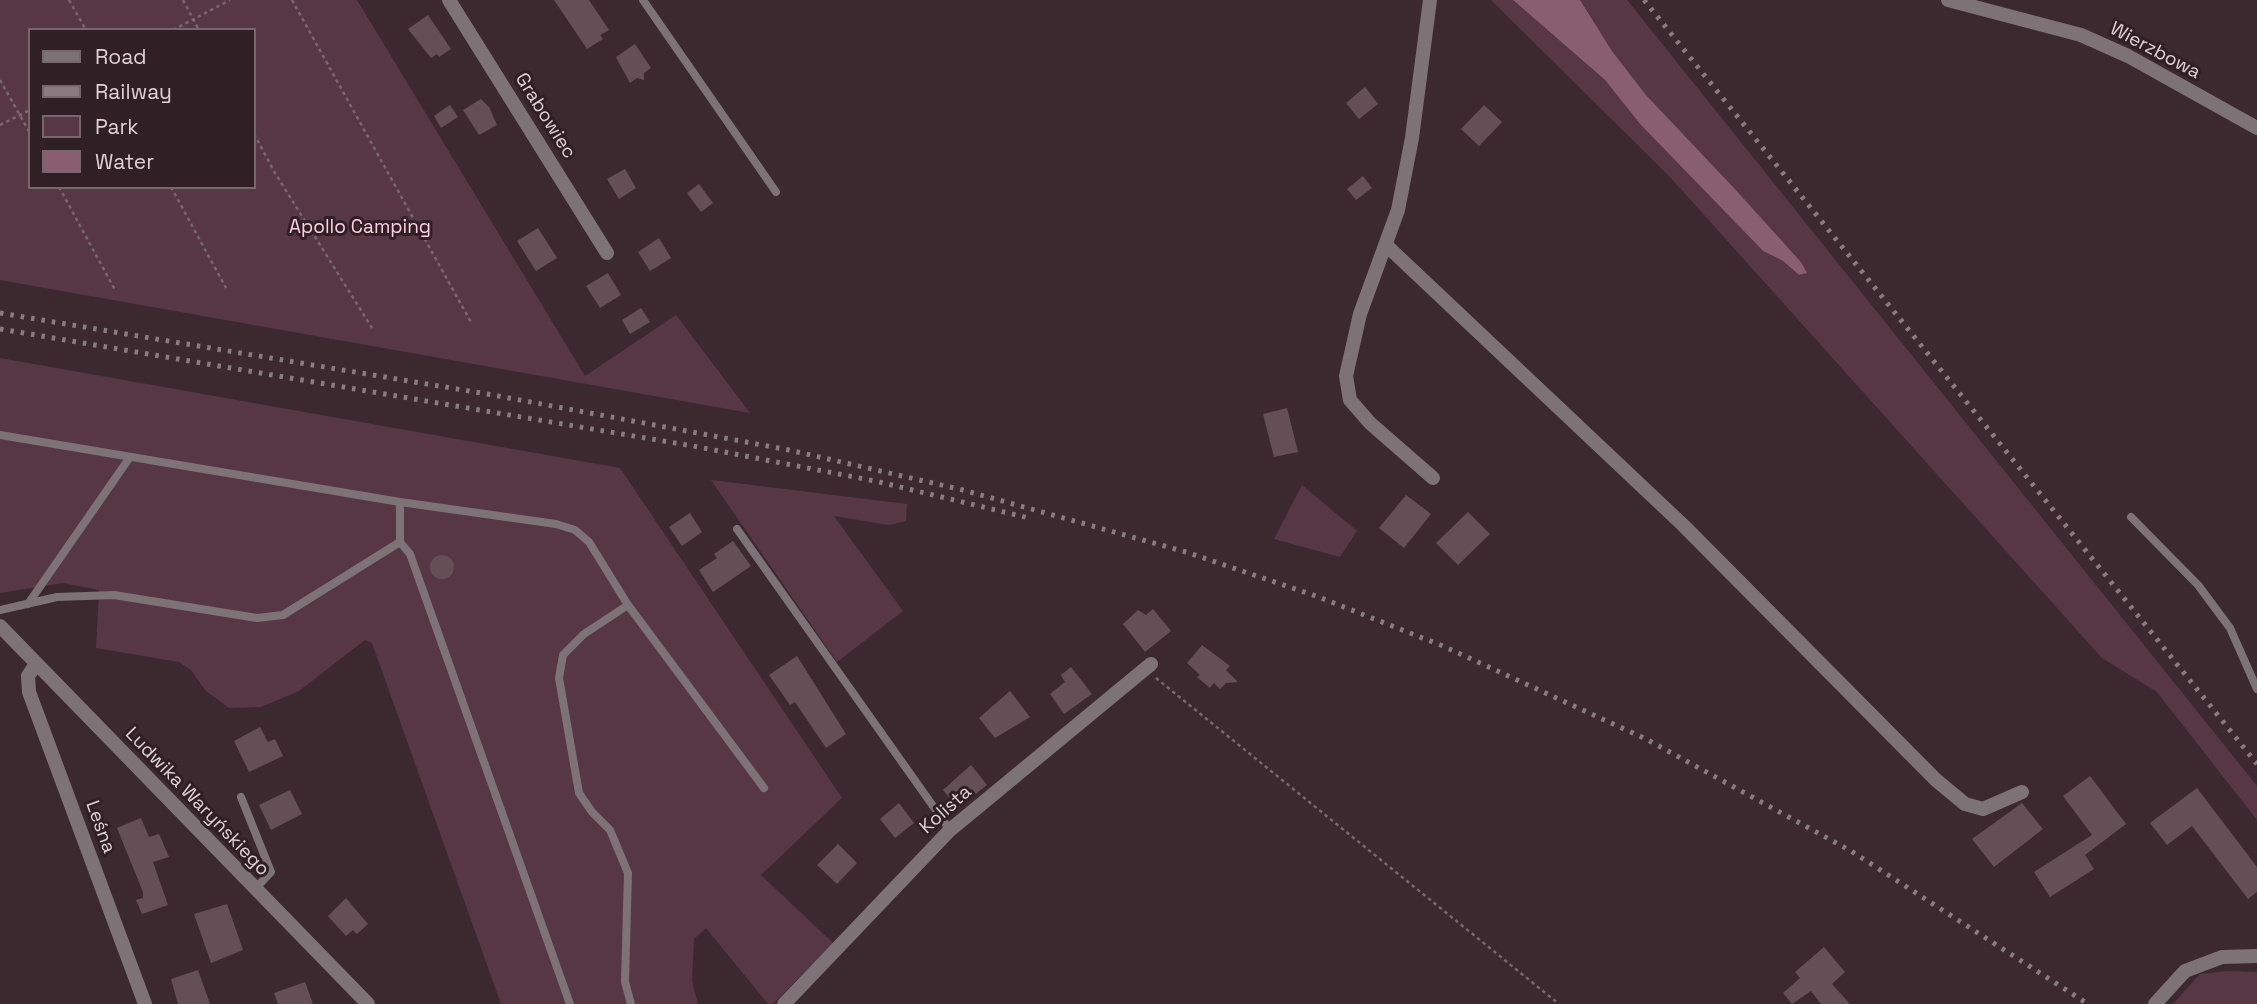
<!DOCTYPE html>
<html>
<head>
<meta charset="utf-8">
<style>
	body { margin:0 }
	#map { position:relative; width:2257px; height:1004px; overflow:hidden; background:#3c2930; font-family:"Space Grotesk",sans-serif }
	canvas { display:block }
	.legend { position:absolute; left:28px; top:28px; width:228px; height:161px; box-sizing:border-box; background:#311f26; border:2px solid #77676d; margin:0; padding:9px 12px; list-style:none; font-size:21px; color:#dfd3d7 }
	.legend li { display:flex; align-items:center; gap:14px; height:35px }
	.legend b { width:35px; border:2px solid #77676d }
</style>
</head>
<body>
<div id="map">
<canvas width="2257" height="1004"></canvas>
<ul class="legend">
<li><b style="height:9px;background:#7d7376"></b>Road</li>
<li><b style="height:9px;background:#8a7b80"></b>Railway</li>
<li><b style="height:19px;background:#583744"></b>Park</li>
<li><b style="height:19px;background:#895e6e"></b>Water</li>
</ul>
</div>
<script>
const c = document.querySelector('canvas').getContext('2d');
c.lineJoin = 'round';
function paint(path, color) { c.fillStyle = color; c.fill(path, 'evenodd'); }
const toPath = rows => new Path2D(rows.map(r => 'M' + r).join(''));
function stroke(path, color, width, dash) { c.strokeStyle = color; c.lineWidth = width; c.lineCap = dash ? 'butt' : 'round'; c.setLineDash(dash || []); c.stroke(path); }
function label(font, color, halo, rows, align = 'center') {
  c.font = font + ' "Space Grotesk",sans-serif'; c.lineWidth = 6; c.setLineDash([]); c.textBaseline = 'middle'; c.strokeStyle = halo; c.fillStyle = color; for (const [text, x, y, turn = 0] of rows) {
    c.save(); c.translate(x, y); c.rotate((+turn || 0) * Math.PI / 180); c.textAlign = isNaN(turn) ? turn : align; if (halo) c.strokeText(text, 0, 0); c.fillText(text, 0, 0); c.restore();
  }
}
paint(toPath([
	[0,0,357,0,585,376,676,315,750,413,0,280],
	[30,30,254,30,254,187,30,187],
	[1491,0,1513,0,1605,80,1640,124,1763,251,1783,261,1799,275,1806,273,1801,262,1735,189,1646,95,1612,51,1580,0,1627,0,2257,786,2257,820,2157,692,2102,658,1670,177],
	[0,358,620,468,842,798,761,875,833,943,773,1004,768,1004,706,928,694,939,692,981,698,1004,501,1004,372,643,365,640,299,691,261,707,229,708,206,691,191,670,179,662,96,648,99,590,63,583,0,593],
	[711,480,907,504,906,521,889,525,834,516,903,611,837,662],
	[1302,485,1357,531,1340,557,1274,539],
	[2228,971,2257,972,2257,1004,2173,1004,2200,974]
]), '#583744');
paint(toPath([
	[1513,0,1580,0,1612,51,1646,95,1735,189,1801,262,1807,273,1799,275,1783,261,1763,251,1640,124,1605,80]
]), '#895e6e');
paint(toPath([
	[554,0,589,0,609,30,600,35,603,39,587,49],
	[428,15,451,49,439,57,437,54,431,58,408,29],
	[635,44,651,68,644,73,644,80,637,78,630,83,616,57],
	[1365,87,1378,104,1359,119,1346,103],
	[481,99,489,107,497,125,479,135,463,110],
	[450,105,458,117,441,128,434,116],
	[1484,105,1502,122,1479,146,1461,129],
	[625,169,636,188,619,199,607,179],
	[1363,176,1372,188,1356,200,1347,189],
	[699,184,713,203,701,212,687,193],
	[538,228,557,258,536,271,517,241],
	[659,238,671,258,650,271,638,252],
	[608,273,621,295,600,308,586,286],
	[641,308,650,322,630,334,622,320],
	[1287,408,1298,452,1274,457,1263,414],
	[1406,495,1431,514,1404,548,1379,528],
	[1468,512,1490,534,1458,565,1436,543],
	[690,513,702,532,682,546,669,527],
	[733,541,751,566,713,592,699,570,717,558,714,554],
	'430 567a12 12 0 1 1 24 0a12 12 0 1 1-24 0Z',
	[1153,609,1171,631,1145,652,1123,624,1138,610,1146,615],
	[1202,645,1230,666,1226,670,1238,682,1226,683,1220,689,1214,683,1210,688,1197,677,1200,675,1187,663],
	[797,656,846,734,826,748,795,702,790,705,769,675],
	[1071,667,1092,694,1064,714,1050,694,1065,682,1061,675],
	[1010,691,1030,717,995,738,979,718],
	[260,727,268,742,275,739,283,756,249,772,234,741],
	[971,765,987,785,958,808,943,790],
	[2090,776,2126,824,2085,855,2094,869,2050,897,2034,872,2092,835,2063,796],
	[2197,788,2257,867,2257,892,2248,899,2192,826,2167,845,2150,823],
	[290,790,302,814,271,830,259,805],
	[899,803,914,823,895,838,880,819],
	[2022,803,2043,829,1994,867,1972,839],
	[141,818,149,837,159,834,169,857,153,862,168,905,142,914,136,900,143,898,143,892,117,828],
	[838,844,857,863,837,884,817,865],
	[346,898,368,924,357,934,353,930,346,936,328,916],
	[227,904,243,950,211,963,194,914],
	[1824,947,1845,972,1832,984,1850,1004,1821,1004,1811,991,1792,1004,1783,993,1800,978,1795,972],
	[198,970,210,1004,178,1004,171,979],
	[305,982,313,1004,278,1004,274,993]
]), '#644f57');
stroke(toPath([
	[69,0,86,30],
	[183,0,199,30],
	[292,0,472,324],
	[173,30,230,0],
	[0,80,30,133],
	[0,125,30,110],
	[254,134,275,173,372,328],
	[59,187,115,290],
	[171,187,226,288],
	[1156,678,1559,1004]
]), '#78676d', 2.5, [3.5, 3.5]);
stroke(toPath([
	[643,0,776,192],
	[0,435,400,502,556,524,575,530,589,542,628,605,764,788],
	[400,502,400,542,410,554,570,1004],
	[2131,517,2198,585,2230,628,2257,689],
	[737,529,950,830],
	[28,604,130,457],
	[628,605,584,634,563,655,559,678,579,793,592,812,610,830,628,873,625,982,631,1004],
	[0,610,57,597,114,595,257,618,283,615,400,542],
	[241,797,271,872,255,889]
]), '#7d7376', 8);
stroke(toPath([
	[449,0,607,253],
	[1430,0,1412,138,1398,210,1360,314,1346,376,1350,400,1370,423,1433,478],
	[1948,0,2081,35,2128,56,2257,128],
	[1386,245,1684,526,1936,780,1965,804,1983,809,2022,792],
	[36,664,28,676,29,692,145,1004],
	[784,1004,950,830,1151,664],
	[2155,1004,2185,971,2222,957,2257,956]
]), '#7d7376', 14);
stroke(toPath([
	[0,626,368,1004]
]), '#7d7376', 14);
stroke(toPath([
	[1644,0,2257,764],
	[0,313,493,395,789,450,963,490,1186,552,1316,596,1443,646,1646,739,1851,851,2088,1004],
	[0,329,693,446,875,481,1029,518]
]), '#8a7b80', 5, [3.5, 7]);
label('19px', '#dfd3d7', '#311f26', [
	["Wierzbowa",2155,51,28],
	["Grabowiec",545,116,58],
	["Ludwika Waryńskiego",197,802,46],
	["Kolista",946,810,-42],
	["Leśna",100,827,70]
]);
label('19px', '#fdd1e1', '#311f26', [
	["Apollo Camping",360,228]
]);
</script>
</body>
</html>
